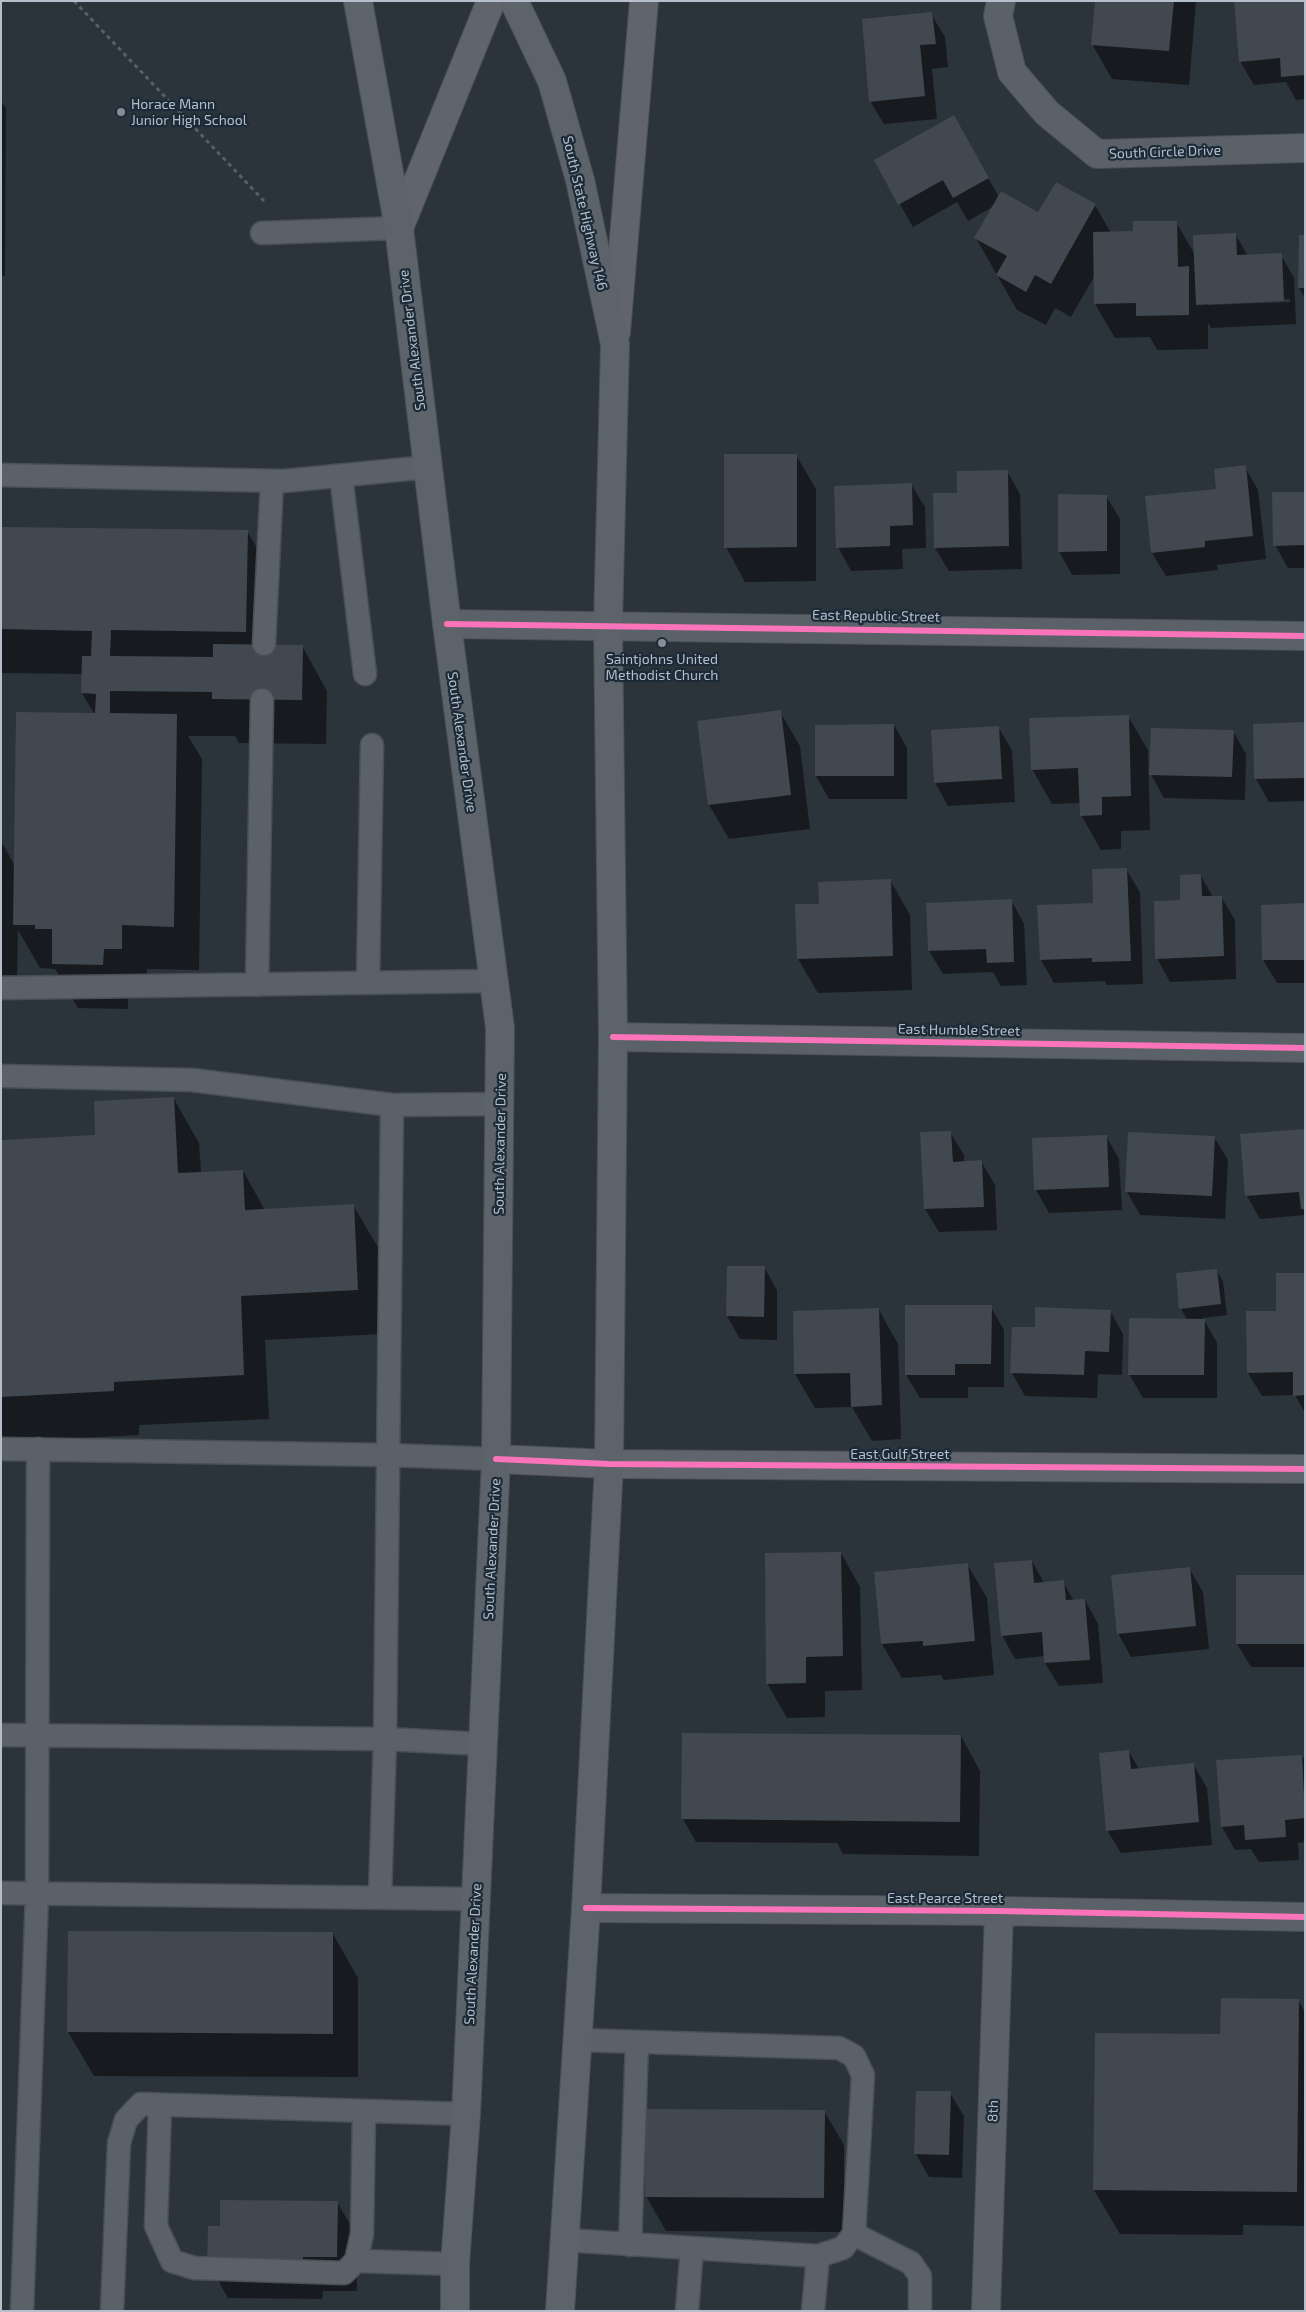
<!DOCTYPE html>
<html>
<head>
<meta charset="utf-8">
<style>
	body { margin:0 }
	#map { position:relative; width:1306px; height:2312px; overflow:hidden; background:#2b333b; font-family:"Exo 2",sans-serif }
	canvas { display:block }
	.frame { position:absolute; inset:0; border:2px solid #b5bfcc; pointer-events:none }
</style>
</head>
<body>
<div id="map">
<canvas width="1306" height="2312"></canvas>
<div class="frame"></div>
</div>
<script>
const c = document.querySelector('canvas').getContext('2d');
c.lineJoin = 'round';
function paint(path, color) { c.fillStyle = color; c.fill(path, 'evenodd'); }
const toPath = rows => new Path2D(rows.map(r => 'M' + r).join(''));
function stroke(path, color, width, dash) { c.strokeStyle = color; c.lineWidth = width; c.lineCap = dash ? 'butt' : 'round'; c.setLineDash(dash || []); c.stroke(path); }
function label(font, color, halo, rows, align = 'center') {
  c.font = font + ' "Exo 2",sans-serif'; c.lineWidth = 4.5; c.setLineDash([]); c.textBaseline = 'middle'; c.strokeStyle = halo; c.fillStyle = color; for (const [text, x, y, turn = 0] of rows) {
    c.save(); c.translate(x, y); c.rotate((+turn || 0) * Math.PI / 180); c.textAlign = isNaN(turn) ? turn : align; if (halo) c.strokeText(text, 0, 0); c.fillText(text, 0, 0); c.restore();
  }
}
paint(toPath([
	[1096,1,1196,1,1189,85,1112,79,1092,44],
	[1305,1,1305,99,1296,100,1286,82,1254,85,1240,61],
	[931,14,945,37,948,67,932,69,937,119,884,124,870,101],
	[1,101,6,108,5,276,1,276],
	[953,117,999,197,1039,213,1095,205,1111,233,1135,233,1176,222,1195,255,1235,234,1248,256,1281,255,1294,278,1296,324,1211,328,1208,322,1208,349,1157,350,1150,337,1115,338,1095,304,1095,275,1071,317,1055,308,1046,325,1017,310,976,238,994,206,968,221,957,202,913,227,875,161],
	[1290,299,1290,302,1208,305,1208,303],
	[1305,236,1305,298,1299,288],
	[796,455,816,489,816,581,745,582,726,547],
	[1245,467,1258,490,1266,559,1217,565,1218,570,1166,576,1152,553],
	[1007,471,1020,494,1022,569,949,571,935,548,959,494],
	[911,484,925,507,926,548,902,549,903,569,851,571,838,547],
	[1305,493,1305,568,1288,568,1275,545],
	[1106,496,1120,519,1120,574,1072,575,1059,551],
	[1,528,247,531,273,575,272,646,302,646,327,691,326,744,239,743,235,736,188,736,202,759,199,970,147,969,147,993,128,993,128,1009,78,1008,55,969,40,968,18,930,17,975,1,975,1,841,15,866,95,715,82,693,83,674,1,673],
	[780,712,800,746,810,829,729,839,709,805],
	[1128,716,1148,750,1150,830,1121,831,1121,849,1101,850,1081,815,1080,803,1052,804,1032,769],
	[1305,723,1305,801,1269,802,1256,779,1254,725],
	[894,725,907,748,907,799,829,799,816,776,816,726],
	[998,727,1012,750,1015,802,948,806,935,782],
	[1233,731,1246,754,1245,800,1164,798,1151,774],
	[1126,869,1140,892,1143,984,1107,985,1105,981,1054,983,1041,960],
	[1201,876,1213,897,1221,897,1235,920,1236,979,1170,982,1157,958,1182,902],
	[890,880,910,915,912,990,818,993,798,959,820,905],
	[1011,900,1024,924,1027,985,1001,986,993,972,943,974,929,951,927,904],
	[1305,904,1305,983,1277,983,1263,960],
	[174,1099,199,1143,201,1173,243,1171,265,1210,353,1205,379,1249,383,1334,265,1340,269,1419,139,1425,139,1435,1,1442,1,1141,96,1136],
	[1305,1131,1305,1215,1260,1219,1247,1196],
	[950,1132,964,1155,964,1162,981,1161,995,1185,997,1230,939,1232,925,1209,922,1133],
	[1106,1136,1119,1159,1122,1210,1049,1213,1036,1190],
	[1214,1137,1228,1160,1225,1219,1140,1215,1127,1192],
	[764,1267,777,1290,777,1340,740,1339,727,1316],
	[1216,1270,1223,1281,1227,1315,1203,1318,1217,1343,1217,1398,1143,1398,1129,1374,1187,1320,1181,1308],
	[1305,1274,1305,1413,1295,1395,1262,1396,1248,1373,1277,1312],
	[991,1307,1004,1330,1004,1387,968,1387,968,1398,920,1398,906,1375],
	[879,1310,898,1344,901,1439,872,1441,852,1407,815,1408,795,1374],
	[1110,1311,1123,1334,1122,1375,1098,1374,1097,1398,1025,1396,1012,1373],
	[841,1553,860,1587,862,1690,825,1691,825,1717,787,1718,767,1683],
	[1032,1561,1044,1583,1063,1582,1074,1601,1085,1600,1098,1624,1103,1683,1059,1686,1045,1663,1045,1656,1015,1659,1002,1635],
	[967,1564,987,1598,994,1675,944,1680,941,1675,902,1678,882,1644],
	[1189,1568,1203,1592,1209,1649,1131,1657,1118,1633],
	[1237,1576,1305,1576,1305,1667,1251,1667,1237,1644],
	[683,1734,961,1736,980,1771,979,1856,843,1854,837,1843,696,1842,683,1819],
	[1129,1752,1139,1769,1193,1764,1207,1788,1212,1845,1121,1853,1107,1830],
	[1302,1756,1305,1761,1305,1842,1298,1843,1299,1860,1259,1862,1251,1849,1235,1850,1222,1827],
	[333,1934,358,1978,358,2077,94,2076,68,2032],
	[1298,2000,1305,2012,1305,2226,1243,2225,1243,2235,1120,2234,1094,2190,1222,2035],
	[950,2093,964,2116,962,2178,929,2177,916,2154],
	[824,2111,844,2145,844,2232,666,2231,646,2196],
	[337,2202,357,2236,357,2291,323,2291,322,2299,228,2298,209,2264,221,2227]
]), '#0007');
paint(toPath([
	[1095,1,1174,1,1169,51,1091,45],
	[1234,1,1305,1,1305,75,1281,77,1280,58,1239,62],
	[932,12,936,44,920,45,925,96,869,102,862,19],
	[954,115,989,178,953,198,943,180,898,205,874,160],
	[1056,182,1096,204,1051,284,1035,275,1026,292,996,275,1007,256,974,238,1001,191,1038,212],
	[1133,221,1177,221,1178,267,1189,266,1189,315,1136,316,1136,303,1094,304,1093,232,1133,231],
	[1236,233,1237,255,1282,253,1284,301,1196,305,1193,235],
	[1299,235,1305,235,1305,288,1298,288],
	[724,454,797,454,797,547,724,548],
	[1246,465,1253,536,1205,541,1205,547,1151,553,1145,496,1216,489,1214,469],
	[1008,470,1009,546,934,548,933,493,957,493,957,471],
	[912,483,913,525,890,526,890,546,836,548,834,486],
	[1272,492,1305,492,1305,545,1273,546],
	[1058,494,1107,495,1107,551,1058,552],
	[1,527,248,530,246,632,111,630,110,656,213,657,213,644,303,645,302,700,212,699,212,692,110,691,110,713,177,714,174,927,122,925,122,949,104,949,103,965,52,964,52,929,35,929,35,925,13,925,16,712,95,713,96,694,81,693,82,656,91,656,92,631,1,629],
	[781,710,791,795,708,805,697,721],
	[1129,715,1131,796,1102,797,1102,815,1080,816,1078,768,1031,770,1029,718],
	[1305,722,1305,778,1254,779,1253,724],
	[894,724,894,776,815,776,815,725],
	[999,726,1002,779,934,783,931,730],
	[1151,728,1234,730,1232,777,1149,775],
	[1127,868,1131,961,1092,962,1092,958,1040,960,1037,905,1093,903,1092,869],
	[1201,874,1202,896,1222,896,1224,956,1155,959,1154,901,1180,900,1180,875],
	[891,879,893,956,797,959,795,904,819,904,818,882],
	[1012,899,1014,962,987,963,986,949,928,951,926,903],
	[1305,903,1305,960,1262,960,1261,905],
	[174,1097,178,1173,243,1170,245,1210,354,1204,358,1290,241,1296,244,1375,114,1382,114,1391,1,1397,1,1140,95,1135,94,1101],
	[1305,1129,1305,1209,1301,1209,1299,1192,1245,1196,1240,1134],
	[951,1131,953,1162,982,1160,984,1207,924,1209,920,1132],
	[1128,1132,1215,1136,1212,1196,1125,1192],
	[1107,1135,1109,1187,1034,1190,1032,1138],
	[727,1266,765,1266,764,1317,726,1316],
	[1217,1269,1221,1304,1179,1309,1176,1273],
	[1276,1273,1305,1273,1305,1395,1293,1396,1293,1372,1247,1373,1246,1311,1276,1311],
	[905,1305,992,1305,991,1364,955,1364,955,1375,905,1375],
	[1035,1307,1111,1310,1109,1352,1085,1351,1084,1375,1010,1373,1012,1327,1035,1327],
	[879,1308,882,1405,851,1407,850,1373,794,1374,793,1311],
	[1129,1318,1205,1319,1204,1375,1128,1375],
	[841,1552,843,1656,806,1657,806,1683,766,1684,765,1553],
	[1032,1560,1034,1583,1064,1580,1066,1600,1085,1599,1090,1660,1044,1663,1042,1632,1001,1636,994,1563],
	[968,1563,975,1641,923,1646,923,1641,881,1644,874,1572],
	[1190,1567,1196,1626,1117,1634,1111,1575],
	[1236,1575,1305,1575,1305,1644,1236,1644],
	[682,1733,961,1735,960,1822,681,1819],
	[1129,1750,1131,1769,1194,1763,1199,1822,1106,1831,1099,1753],
	[1302,1755,1305,1818,1285,1820,1286,1837,1245,1840,1244,1825,1221,1827,1216,1760],
	[68,1931,333,1932,333,2034,67,2032],
	[1221,1998,1299,1999,1297,2192,1093,2190,1095,2033,1220,2034],
	[916,2091,951,2091,949,2155,914,2154],
	[646,2109,825,2110,824,2198,645,2197],
	[220,2200,338,2201,337,2257,303,2257,303,2265,207,2264,208,2226,220,2226]
]), '#42484f');
const lane = toPath([
	[262,233,399,228],
	[1,475,284,481,428,467],
	[341,476,365,674],
	[264,644,272,481],
	[368,983,372,745],
	[257,985,262,700],
	[1,988,494,981],
	[1,1076,192,1080,392,1105],
	[1,1449,388,1455,496,1459],
	[1,1735,385,1739,380,1897],
	[483,1744,385,1739,392,1105,501,1104],
	[1,1893,476,1899],
	[160,2105,156,2226,172,2261,194,2268,344,2273,356,2261,362,2234,364,2111],
	[854,2234,911,2263,920,2276,920,2311],
	[565,2240,818,2256,843,2248,854,2234,863,2075,854,2056,839,2048,577,2040],
	[630,2245,637,2042],
	[356,2261,455,2264],
	[22,2311,37,1893,38,1449],
	[112,2311,119,2143,126,2120,141,2104,466,2114],
	[687,2311,692,2248],
	[813,2311,818,2256]
]);
const street = toPath([
	[1001,1,998,16,1012,72,1047,113,1097,154,1305,148],
	[447,624,1305,636],
	[613,1037,1305,1048],
	[586,1908,999,1911,1305,1917],
	[986,2311,999,1911]
]);
const secondary = toPath([
	[399,228,491,1],
	[616,332,644,1],
	[496,1459,609,1464,1305,1469]
]);
const primary = toPath([
	[358,1,399,228,447,624,500,1028,496,1459,466,2114,455,2264,455,2311],
	[514,1,552,81,580,180,615,344,608,624,613,1037,609,1464,586,1908,560,2311]
]);
stroke(lane, '#494f55', 25);
stroke(street, '#494f55', 30);
stroke(secondary, '#494f55', 30);
stroke(primary, '#494f58', 30);
stroke(toPath([
	[74,1,265,202]
]), '#586066', 3, [4, 4]);
stroke(lane, '#5b6168', 22);
stroke(street, '#5b6168', 28);
stroke(secondary, '#60656d', 28);
stroke(primary, '#5d636a', 28);
stroke(toPath([
	[447,624,1305,636],
	[613,1037,1305,1048],
	[496,1459,609,1464,1305,1469],
	[586,1908,999,1911,1305,1917]
]), '#fb73b8', 6);
for (const [x, y, r, color] of [
	[121,112,5,"#858e99"],
	[662,643,5,"#858e99"]
]) { const dot = new Path2D(); dot.arc(x, y, r, 0, 2 * Math.PI); c.fillStyle = color; c.fill(dot); stroke(dot, '#1d2a37', 2); }
label('14px', '#b5bfcc', '#1d2a37', [
	["Horace Mann",131,104],
	["Junior High School",131,120],
	["Saintjohns United",662,659,"center"],
	["Methodist Church",662,675,"center"]
], 'left');
label('14px', '#b5bfcc', '#1d2a37', [
	["South Circle Drive",1165,152,-2],
	["South State Highway 146",585,213,77],
	["South Alexander Drive",412,340,-97],
	["East Republic Street",876,616,1],
	["South Alexander Drive",462,742,82],
	["East Humble Street",959,1030,1],
	["South Alexander Drive",500,1144,-89],
	["East Gulf Street",900,1454],
	["South Alexander Drive",492,1549,-87],
	["East Pearce Street",945,1898],
	["South Alexander Drive",473,1954,-87],
	["8th",993,2111,-88]
]);
</script>
</body>
</html>
